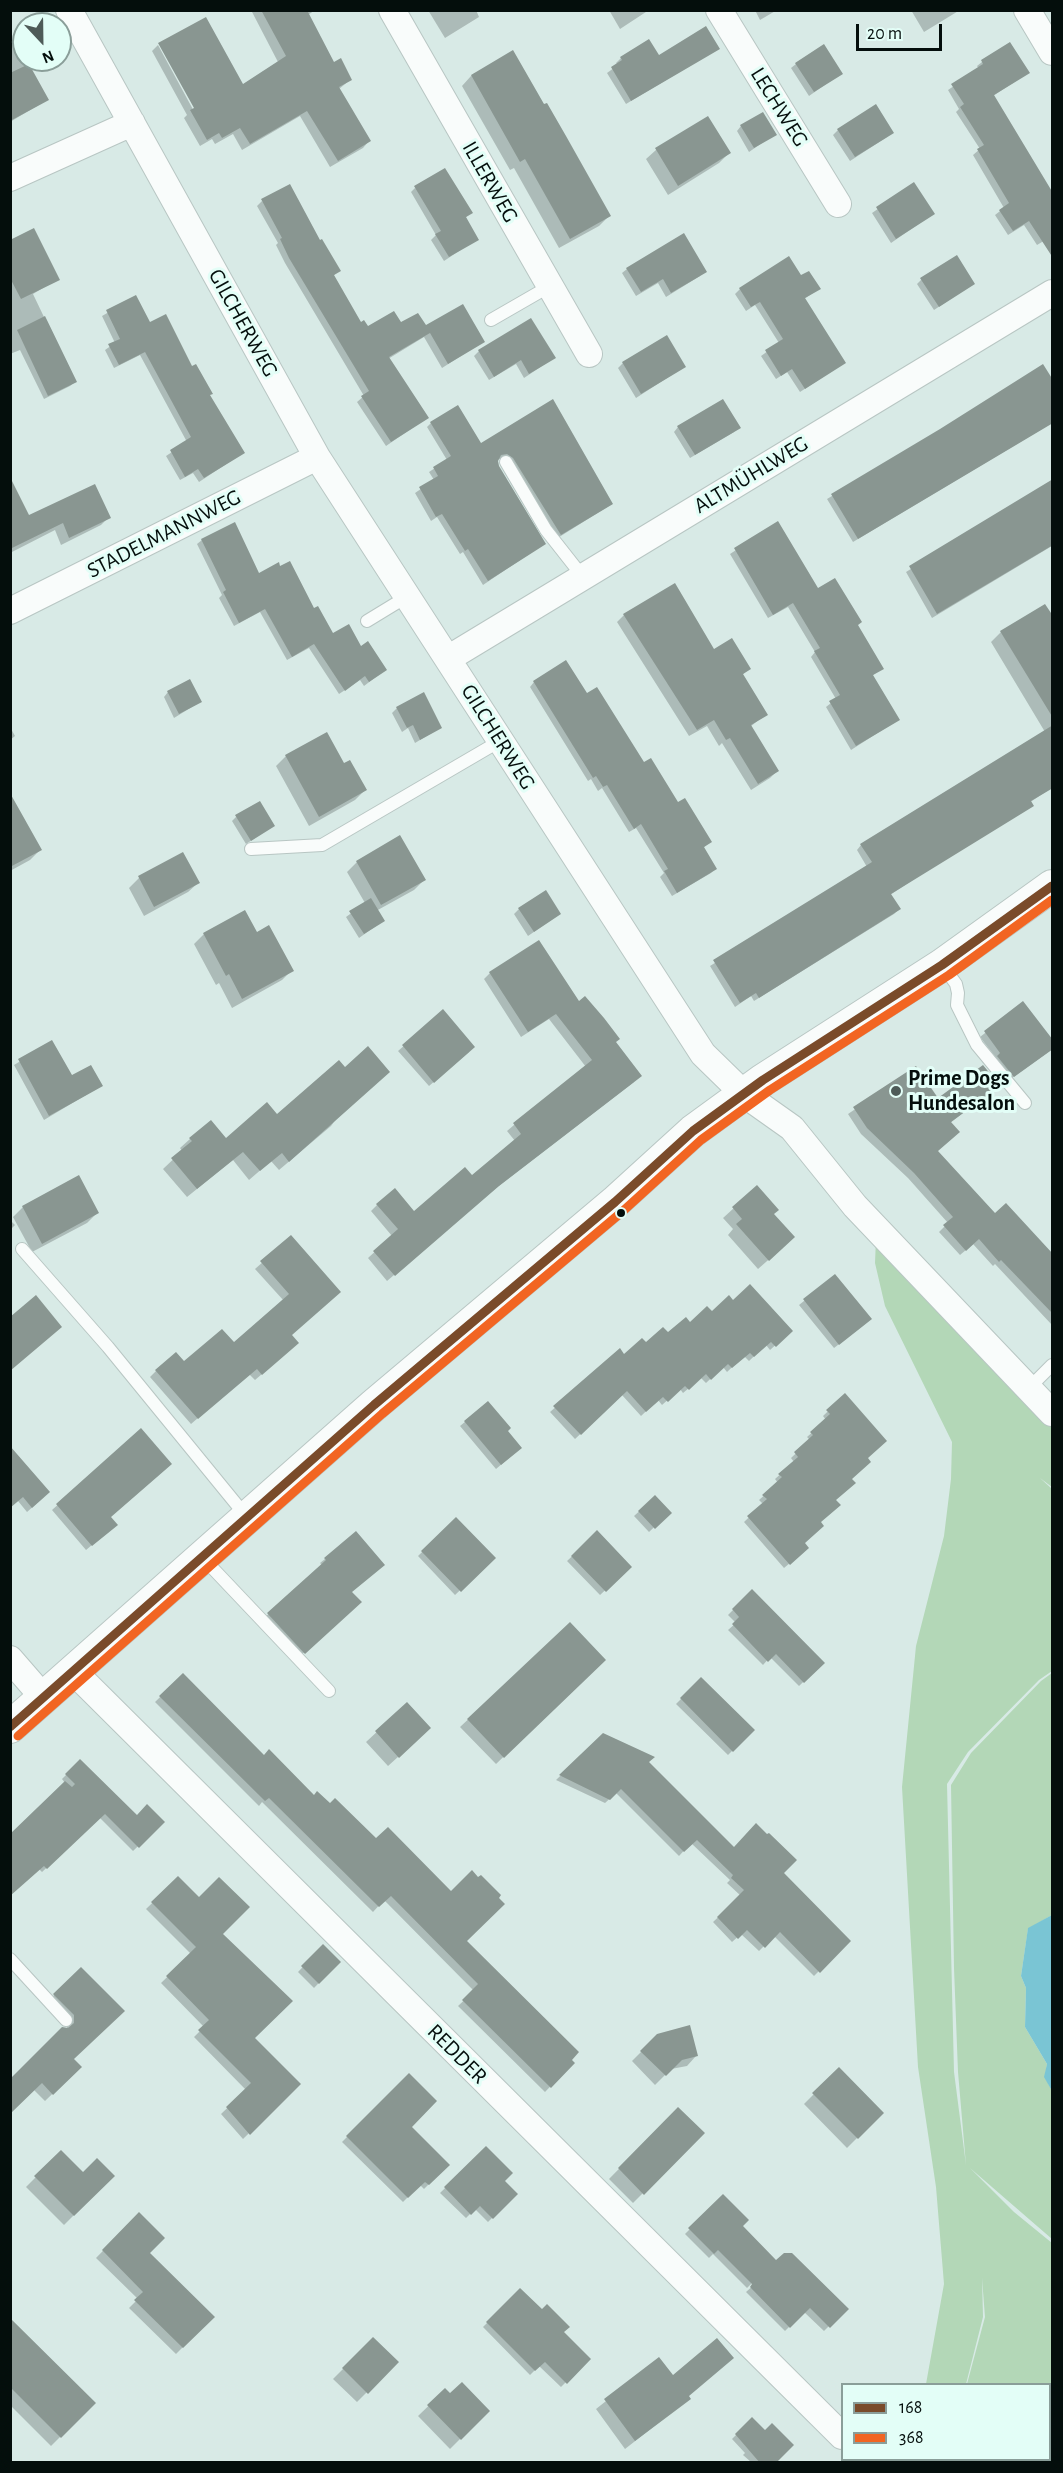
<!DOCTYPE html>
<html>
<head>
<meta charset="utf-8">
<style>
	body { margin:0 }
	#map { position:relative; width:1063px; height:2473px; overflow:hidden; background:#d8eae6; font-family:"Alegreya Sans",sans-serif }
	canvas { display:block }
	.frame { position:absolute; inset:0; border:12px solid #040e0c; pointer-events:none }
	.legend { position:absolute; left:841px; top:2383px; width:210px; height:78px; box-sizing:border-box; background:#e3fef7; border:2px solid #8a9e99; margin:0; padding:8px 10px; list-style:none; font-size:18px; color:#040e0c }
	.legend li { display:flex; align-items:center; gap:12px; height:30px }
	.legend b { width:30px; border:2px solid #8a9e99 }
	.north { position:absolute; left:12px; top:12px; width:60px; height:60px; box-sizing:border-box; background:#e3fef7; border:2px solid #8a9e99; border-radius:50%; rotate:158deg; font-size:16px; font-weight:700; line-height:24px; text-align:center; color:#040e0c }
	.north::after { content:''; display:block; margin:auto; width:21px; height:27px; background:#4e5b58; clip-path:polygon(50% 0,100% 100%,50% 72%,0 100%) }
	.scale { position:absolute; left:856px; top:24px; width:86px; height:27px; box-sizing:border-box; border:3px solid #040e0c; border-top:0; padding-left:8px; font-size:18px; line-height:21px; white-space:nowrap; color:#040e0c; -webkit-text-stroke:4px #e3fef7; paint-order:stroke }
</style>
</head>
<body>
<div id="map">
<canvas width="1063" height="2473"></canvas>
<div class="frame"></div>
<ul class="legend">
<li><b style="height:8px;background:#7a4b2a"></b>168</li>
<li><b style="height:8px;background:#f26522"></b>368</li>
</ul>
<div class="north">N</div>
<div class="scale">20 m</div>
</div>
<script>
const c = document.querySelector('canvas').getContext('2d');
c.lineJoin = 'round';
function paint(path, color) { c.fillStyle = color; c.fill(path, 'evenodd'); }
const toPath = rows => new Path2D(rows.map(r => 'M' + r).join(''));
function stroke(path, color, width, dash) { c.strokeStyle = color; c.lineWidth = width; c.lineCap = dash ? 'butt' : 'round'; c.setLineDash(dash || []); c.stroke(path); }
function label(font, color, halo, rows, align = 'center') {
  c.font = font + ' "Alegreya Sans",sans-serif'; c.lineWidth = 6; c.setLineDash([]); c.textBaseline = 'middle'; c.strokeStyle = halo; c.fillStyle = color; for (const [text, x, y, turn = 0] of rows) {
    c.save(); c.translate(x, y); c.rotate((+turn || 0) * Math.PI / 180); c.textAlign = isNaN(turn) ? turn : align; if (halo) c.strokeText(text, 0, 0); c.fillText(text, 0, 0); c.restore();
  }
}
paint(toPath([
	[876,1239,1052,1424,1052,1487,1040,1478,1052,1489,1052,1671,1039,1680,968,1752,947,1784,954,2072,966,2165,958,2072,954,1968,951,1785,971,1753,1041,1681,1052,1673,1052,1915,1028,1929,1021,1976,1026,1988,1025,2027,1047,2064,1045,2077,1052,2091,1052,2239,970,2168,1014,2212,1052,2243,1052,2405,1050,2406,1050,2384,967,2384,985,2317,982,2278,983,2317,966,2384,926,2384,944,2284,936,2187,918,2067,902,1787,916,1646,944,1536,951,1479,952,1442,885,1306,875,1263],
	[1052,2445,1052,2462,1015,2462,1022,2460,1050,2460,1050,2446]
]), '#b3d7b7');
paint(toPath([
	[1052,1915,1052,2091,1044,2077,1047,2064,1025,2027,1026,1988,1021,1976,1028,1928]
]), '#7ac5d4');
paint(toPath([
	[251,10,315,10,308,15,334,64,350,80,339,89,369,141,363,148,330,167,300,116,242,150,233,134,215,144,212,139,200,146,184,118,187,115,152,51,158,45,196,115,278,62],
	[428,10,476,10,479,17,445,38],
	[609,10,649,10,620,29],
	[755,10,777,10,760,20],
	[911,10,960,10,924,32],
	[10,38,47,100,10,122],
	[648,41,658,57,718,49,626,104,607,73,618,65,616,63,621,58],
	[1010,44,1028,73,993,96,1052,236,1037,245,1024,225,1008,235,995,215,1004,208,973,155,980,149,956,112,959,109,948,90,979,69,977,66,982,62],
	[513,52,609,216,599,226,559,248,514,168,510,170,462,86,471,76],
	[796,64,842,73,809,96,791,68],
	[708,118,729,153,719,163,668,195,646,159,656,150],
	[741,126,775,134,749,152,737,131],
	[838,130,887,137,850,161,833,135],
	[914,184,933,214,891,243,872,213],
	[415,188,471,213,465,218,477,239,444,261,431,240,436,235,411,192],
	[262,201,320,243,339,271,333,276,361,324,367,328,400,325,483,342,442,368,424,337,388,359,427,418,386,446,357,402,364,396,285,263,276,245,278,243,257,206],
	[10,241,58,279,33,294,75,382,70,386,44,399,20,350,10,354,10,295,12,295,10,291],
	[627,269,700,276,666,297,658,283,636,296,622,273],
	[801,277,819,289,804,299,844,363,800,392,787,372,776,379,761,356,779,343,755,305,746,311,735,294,740,289],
	[921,280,973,284,934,310,917,284],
	[135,297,149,324,191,368,243,453,199,482,193,473,180,480,166,456,187,442,140,355,114,368,105,350,115,343,102,316],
	[479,351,554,358,524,378,516,364,489,380,474,356],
	[623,363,684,367,636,398,618,368],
	[553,401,612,504,556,539,505,459,497,459,497,467,544,544,483,585,463,552,460,554,437,517,431,521,415,493,434,480,429,472,447,460,427,427,431,423,480,445],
	[1052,423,853,542,827,499,941,430],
	[678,427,734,432,690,458,674,432],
	[1052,481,1052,546,932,618,906,572],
	[10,496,29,517,109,517,101,525,61,545,55,530,10,553],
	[777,523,817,590,857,626,882,668,872,676,898,720,851,750,826,707,836,699,811,657,815,652,788,607,768,618,730,554],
	[202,540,314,610,333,635,361,648,385,670,364,686,360,680,339,694,309,648,287,660,260,612,234,626,219,598,222,595,197,544],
	[1045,606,1052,619,1051,742,991,642,1001,632],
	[624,615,713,651,749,669,742,675,766,714,750,727,777,771,770,778,751,790,722,743,719,746,707,726,689,736,617,622],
	[534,682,587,695,710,842,703,848,715,868,711,873,672,896,660,877,664,873,636,828,629,832,602,788,598,791,591,779,588,781,530,687],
	[168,692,200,702,174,718,164,697],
	[397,708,440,728,415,743,408,728,402,732,392,713],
	[10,727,15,736,10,740],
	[326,734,344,765,365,790,355,800,309,826,276,766,286,756],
	[1047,791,890,895,899,909,894,914,754,1001,751,996,735,1007,710,966,867,867,857,850,861,845],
	[236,817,273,826,246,844,232,821],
	[10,822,40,850,30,860,10,871],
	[399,837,424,880,414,890,376,911,383,921,359,938,346,917,365,903,347,872,357,862],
	[183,854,198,883,188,892,144,916,129,888,139,878],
	[519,909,560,914,528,936,514,914],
	[204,934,256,934,292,970,282,980,232,1008,219,983,216,985,194,944],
	[490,973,578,1003,614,1043,634,1082,491,1192,387,1281,368,1258,392,1236,371,1211,377,1205,414,1213,472,1177,515,1141,507,1131,514,1125,586,1067,549,1019,521,1037,484,979],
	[1023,1003,1051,1050,1009,1080,993,1061,996,1058,980,1037],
	[443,1012,469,1052,429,1086,398,1051],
	[52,1042,71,1078,101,1086,44,1120,14,1065],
	[916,1068,937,1100,998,1086,950,1123,936,1152,995,1216,1052,1256,1052,1325,995,1264,993,1266,973,1244,960,1255,939,1232,948,1223,908,1178,861,1134,848,1114],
	[339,1115,331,1126,279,1170,271,1161,249,1180,233,1160,187,1197,163,1169,182,1151,180,1148,190,1139,210,1122,225,1140,277,1116],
	[757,1187,772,1214,783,1247,758,1269,728,1235,733,1229,723,1218],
	[23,1207,97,1213,87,1223,32,1252,13,1217],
	[10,1220,15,1225,10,1230],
	[291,1237,290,1350,255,1380,249,1374,191,1424,150,1377,156,1371,234,1344,284,1301,255,1269],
	[835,1276,865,1324,834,1348,799,1305],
	[733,1302,791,1331,770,1350,766,1345,749,1361,744,1356,727,1372,723,1367,706,1383,701,1378,683,1393,680,1389,662,1405,658,1400,641,1416,622,1395,575,1439,550,1412,620,1351,624,1356],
	[845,1395,866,1458,803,1543,803,1552,784,1568,744,1522,763,1504,759,1500,778,1483,775,1479,794,1462,791,1458,810,1440,807,1437,826,1420,823,1416],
	[488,1403,506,1431,516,1452,496,1469,460,1426],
	[141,1430,110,1517,111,1529,86,1550,52,1510],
	[10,1449,44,1497,27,1512,18,1501],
	[655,1497,669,1513,649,1532,634,1516],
	[456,1519,494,1558,455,1595,418,1556],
	[356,1533,350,1592,355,1607,299,1657,263,1619,322,1565,320,1563,325,1559],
	[597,1533,630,1567,600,1595,567,1561],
	[752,1591,823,1663,799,1686,770,1657,763,1665,728,1630,736,1623,728,1615],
	[570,1624,604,1660,496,1764,460,1727],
	[183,1675,264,1757,314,1797,451,1893,465,1941,573,2063,545,2092,458,2006,474,1991,384,1900,373,1912,262,1802,259,1806,155,1702],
	[701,1679,753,1730,728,1755,676,1704],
	[407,1704,419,1738,388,1766,366,1742],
	[603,1735,647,1763,733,1849,782,1873,849,1941,814,1976,774,1936,759,1951,741,1934,732,1942,713,1922,741,1896,727,1883,730,1880,691,1843,679,1856,616,1793,605,1803,556,1780],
	[80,1761,137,1817,163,1822,133,1851,100,1818,42,1872,39,1869,65,1783,62,1779],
	[178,1878,253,2038,299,2084,243,2139,221,2114,246,2090,194,2037,204,2027,161,1983,191,1954,146,1909],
	[323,1946,339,1962,314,1988,298,1972],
	[81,1969,72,2059,80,2067,45,2101,34,2090,67,2029,67,2023,47,2002],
	[658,2035,696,2056,687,2066,671,2069,655,2085,632,2061],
	[839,2069,882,2113,847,2148,804,2104],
	[409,2075,410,2127,448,2165,424,2189,420,2185,403,2202,342,2142],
	[678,2109,703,2133,633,2203,609,2179],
	[486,2148,503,2181,516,2194,488,2222,475,2209,466,2218,440,2193],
	[61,2152,82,2174,113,2176,64,2225,26,2187],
	[723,2196,741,2226,776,2262,846,2309,824,2331,804,2312,785,2331,746,2292,756,2283,754,2281,747,2288,713,2254,709,2258,685,2234],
	[139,2214,148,2253,213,2317,176,2354,129,2308,138,2299,96,2258],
	[520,2290,589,2359,561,2387,539,2366,530,2375,483,2327],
	[10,2319,94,2403,51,2446,10,2405],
	[373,2339,397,2362,357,2402,333,2379],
	[659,2359,689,2399,625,2449,596,2409],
	[445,2390,450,2395,488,2411,450,2449,418,2416],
	[752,2419,774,2462,751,2462,743,2455,745,2453,732,2439]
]), '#0003');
paint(toPath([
	[261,10,307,10,334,62,341,58,352,80,339,87,371,141,338,161,307,111,250,144,240,128,222,138,219,133,207,140,190,110,194,108,158,43,206,17,243,84,286,56],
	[706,26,720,49,631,101,611,67,622,60,620,57,649,39,659,55],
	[1010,42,1030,73,994,95,1053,193,1053,258,1029,221,1013,231,999,210,1009,203,977,149,984,145,960,107,964,104,951,84,983,64,981,60],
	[824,44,843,74,814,92,795,63],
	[513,50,544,104,547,103,566,136,611,216,570,239,525,159,520,162,471,75],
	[29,64,49,100,10,121,10,73],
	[876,104,894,133,855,157,837,129],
	[763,112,777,135,754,148,740,125],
	[708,116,731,153,678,186,655,148],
	[445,168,473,213,466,217,479,240,449,257,435,234,441,231,414,186],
	[914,182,935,214,896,239,876,207],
	[290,184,320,240,322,239,341,271,334,275,361,322,364,320,368,326,394,311,401,322,418,313,426,325,463,304,485,342,448,364,430,333,389,357,429,418,391,442,361,396,369,391,289,258,280,239,282,238,261,199],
	[34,228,60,280,21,299,10,278,10,240],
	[684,233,707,272,671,293,663,279,641,292,626,268],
	[957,255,975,284,939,307,920,278],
	[789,256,801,275,809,271,821,289,805,298,846,363,805,389,792,369,781,376,765,350,783,339,760,302,751,307,739,288],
	[136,295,150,322,166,314,192,366,196,364,213,394,210,395,245,453,204,478,198,469,185,477,170,450,191,437,145,352,119,365,108,344,120,339,106,310],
	[45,316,77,382,48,396,17,330],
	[531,318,556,358,529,374,521,360,494,377,478,350],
	[667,335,686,367,641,394,622,362],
	[1043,364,1053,380,1053,423,858,539,831,494,940,429],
	[553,399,613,504,561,535,513,458,507,454,501,455,498,461,499,466,546,544,488,581,468,549,465,551,442,514,436,517,419,487,438,476,433,467,451,456,430,422,458,405,481,443],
	[723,399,741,428,695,455,677,426],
	[10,477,29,515,95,484,111,518,69,538,63,523,10,549],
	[1053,479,1053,545,937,614,909,566],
	[778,521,818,588,835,578,862,622,858,625,884,669,873,675,900,720,856,746,829,701,840,695,814,651,820,648,793,603,773,615,734,548],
	[235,522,259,573,279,562,280,566,290,561,314,608,318,606,333,633,349,624,361,646,368,641,387,670,369,682,365,676,345,691,314,644,292,657,265,609,239,623,223,592,226,590,201,539],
	[675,583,714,649,732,638,751,669,743,674,768,715,751,725,779,771,758,784,730,738,726,740,714,720,697,730,623,614],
	[1045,604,1053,616,1053,718,1000,631],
	[566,660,587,693,597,687,644,762,651,758,678,802,685,798,712,842,704,847,717,869,677,893,664,871,668,869,641,824,634,829,607,785,603,787,596,776,593,778,533,681],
	[190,679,202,702,179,714,167,691],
	[424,692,442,728,420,740,413,725,407,728,396,707],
	[1053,725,1053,788,1031,801,1034,806,891,894,901,909,759,998,756,993,740,1003,713,960,872,862,860,844],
	[327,732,344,763,350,760,367,790,319,817,285,755],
	[10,793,42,850,10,867],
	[260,801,275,826,251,841,235,815],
	[400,835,426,880,381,905,356,861],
	[183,852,200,883,154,907,138,876],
	[546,890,561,914,534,932,518,908],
	[371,898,385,921,364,934,349,911],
	[245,910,257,932,269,925,294,971,242,999,229,974,226,976,203,933],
	[539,940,579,1001,585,996,604,1018,620,1039,616,1042,642,1076,499,1186,395,1276,373,1251,398,1229,376,1204,395,1188,414,1211,465,1167,472,1175,521,1134,513,1123,592,1060,556,1014,528,1032,489,972],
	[1023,1001,1053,1040,1053,1049,1014,1077,997,1056,1000,1053,984,1031],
	[443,1009,475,1047,434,1083,402,1045],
	[52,1040,72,1075,91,1065,103,1086,49,1116,18,1059],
	[368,1046,390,1072,289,1162,282,1153,260,1171,243,1152,197,1189,171,1158,192,1141,189,1138,211,1120,226,1138,267,1102,277,1114,339,1060,345,1067],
	[983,1065,1000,1086,951,1122,960,1132,938,1151,995,1213,1006,1203,1053,1254,1053,1314,1001,1260,999,1262,979,1239,966,1251,943,1225,953,1217,914,1173,867,1128,853,1107,916,1066,938,1098],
	[79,1175,99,1213,42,1244,22,1206],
	[757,1185,779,1210,774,1214,795,1237,769,1261,736,1224,742,1219,732,1207],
	[291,1235,341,1292,292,1335,299,1343,262,1375,257,1369,198,1419,155,1370,176,1352,184,1361,222,1329,234,1342,289,1294,260,1261],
	[835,1274,872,1319,839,1345,803,1299],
	[750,1284,793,1331,776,1347,771,1342,754,1357,750,1353,732,1368,728,1364,711,1380,706,1374,689,1390,685,1386,668,1402,663,1397,646,1412,627,1391,581,1435,553,1406,620,1348,624,1354,642,1338,646,1342,663,1327,668,1332,686,1317,690,1322,707,1306,712,1311,729,1295,733,1300],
	[36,1295,62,1327,10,1371,10,1317],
	[845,1393,887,1441,868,1458,871,1462,852,1479,856,1483,836,1500,841,1505,821,1522,824,1526,805,1543,809,1548,790,1565,747,1516,767,1499,762,1495,782,1477,778,1474,798,1457,794,1452,813,1435,810,1432,830,1414,826,1410],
	[488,1401,511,1428,508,1431,522,1448,501,1465,464,1421],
	[141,1428,172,1464,111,1517,118,1525,92,1546,56,1504],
	[10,1446,50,1492,32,1508,23,1497,10,1508],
	[655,1495,672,1513,655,1529,638,1511],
	[456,1517,496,1558,461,1592,421,1551],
	[597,1530,632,1567,606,1592,571,1556],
	[356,1531,385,1565,352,1592,362,1602,305,1654,267,1613,326,1560,324,1558],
	[752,1589,825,1663,804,1683,776,1654,768,1662,732,1624,739,1617,732,1609],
	[570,1622,606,1660,504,1758,467,1719],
	[183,1673,264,1755,269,1749,314,1795,317,1791,330,1803,335,1798,376,1838,388,1827,451,1891,472,1870,478,1877,481,1875,501,1895,499,1898,505,1904,467,1941,579,2052,572,2060,575,2063,551,2088,462,2000,478,1984,391,1896,379,1907,269,1798,265,1801,159,1696],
	[701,1677,755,1730,733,1752,680,1698],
	[407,1702,431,1728,399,1758,375,1731],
	[603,1733,655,1757,649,1762,734,1847,756,1823,767,1834,769,1833,797,1860,784,1873,851,1941,820,1973,780,1932,765,1948,747,1930,738,1939,717,1917,744,1890,731,1878,733,1875,697,1840,684,1852,621,1789,610,1800,559,1775],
	[80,1759,137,1815,147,1804,165,1822,139,1848,105,1814,47,1869,44,1866,10,1896,10,1834,65,1781,72,1787,75,1784,65,1774],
	[178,1876,199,1897,219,1877,250,1907,223,1934,293,2001,255,2038,301,2084,250,2135,226,2107,251,2083,198,2030,209,2020,166,1976,196,1947,151,1902],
	[323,1944,341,1962,319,1984,301,1966],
	[81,1967,125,2011,74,2059,82,2067,53,2095,42,2083,10,2114,10,2079,62,2027,68,2028,74,2023,74,2015,53,1994],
	[690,2025,698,2056,682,2060,666,2076,640,2051,657,2034],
	[839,2067,884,2113,858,2139,812,2093],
	[409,2073,437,2101,412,2127,450,2165,429,2185,425,2182,408,2198,346,2136],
	[678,2107,705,2133,644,2195,618,2168],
	[486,2146,513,2173,505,2181,518,2194,493,2219,480,2206,471,2215,444,2187],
	[61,2150,83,2172,97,2158,115,2176,74,2216,34,2176],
	[723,2194,749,2220,743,2226,776,2260,784,2253,792,2253,849,2309,830,2328,810,2308,790,2328,750,2287,752,2284,718,2250,714,2254,688,2228],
	[139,2212,165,2238,150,2253,215,2317,183,2348,134,2300,143,2292,102,2250],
	[520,2288,542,2309,547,2304,570,2327,564,2332,591,2359,567,2384,545,2362,535,2371,486,2322],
	[10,2318,96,2403,61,2438,10,2387],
	[373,2337,399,2362,368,2394,342,2368],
	[717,2338,734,2358,689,2396,691,2399,635,2441,604,2399,659,2357,673,2375],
	[462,2382,490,2411,461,2440,427,2405,445,2388,450,2393],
	[752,2417,765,2430,772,2423,794,2445,776,2463,760,2463,735,2434]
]), '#899691');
const service = toPath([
	[491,320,550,286],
	[506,462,546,530,583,577],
	[367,621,408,596],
	[251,849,322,845,500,741],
	[943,966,956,984,958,993,957,1005,977,1045,1025,1103],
	[22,1249,108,1347,246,1516],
	[1029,1388,1052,1365],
	[202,1557,329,1691],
	[10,1959,66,2020]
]);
const minor = toPath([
	[69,10,317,457,703,1054,744,1094,792,1128,855,1206,1052,1413],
	[392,10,589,354],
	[719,10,838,204],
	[1027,10,1052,52],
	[10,178,132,123],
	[10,611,317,457],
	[449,658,1052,293],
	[10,1659,43,1697],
	[72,1670,842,2436],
	[1050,2417,1052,2415],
	[866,2460,869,2462],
	[956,2462,962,2460]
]);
const tertiary = toPath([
	[10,1727,374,1405,615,1202,693,1131,763,1080,942,965,1052,886]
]);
stroke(service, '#b8c6c3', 14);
stroke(minor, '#b8c6c3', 28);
stroke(tertiary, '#b8c6c3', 34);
stroke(service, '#f9fcfb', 12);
stroke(minor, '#f9fcfb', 26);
stroke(tertiary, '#f9fcfb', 32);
stroke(toPath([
	[10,1727,374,1405,615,1202,693,1131,763,1080,942,965,1052,886]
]), '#7a4b2a', 9);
stroke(toPath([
	[18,1736,382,1414,623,1211,701,1140,770,1090,949,975,1052,900]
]), '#f26522', 9);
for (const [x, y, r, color] of [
	[896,1091,6,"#4e5b58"],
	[621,1213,5,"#040e0c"]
]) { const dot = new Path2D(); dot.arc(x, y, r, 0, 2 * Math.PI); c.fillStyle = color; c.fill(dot); stroke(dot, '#e3fef7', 2); }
label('22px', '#040e0c', '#e3fef7', [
	["LECHWEG",779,107,58],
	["ILLERWEG",490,182,60],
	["GILCHERWEG",243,323,61],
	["ALTMÜHLWEG",751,475,-31],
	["STADELMANNWEG",164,534,-27],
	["GILCHERWEG",498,737,58],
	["REDDER",457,2054,45]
]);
label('bold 22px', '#040e0c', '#e3fef7', [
	["Prime Dogs",908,1078],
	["Hundesalon",908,1103]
], 'left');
</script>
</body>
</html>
